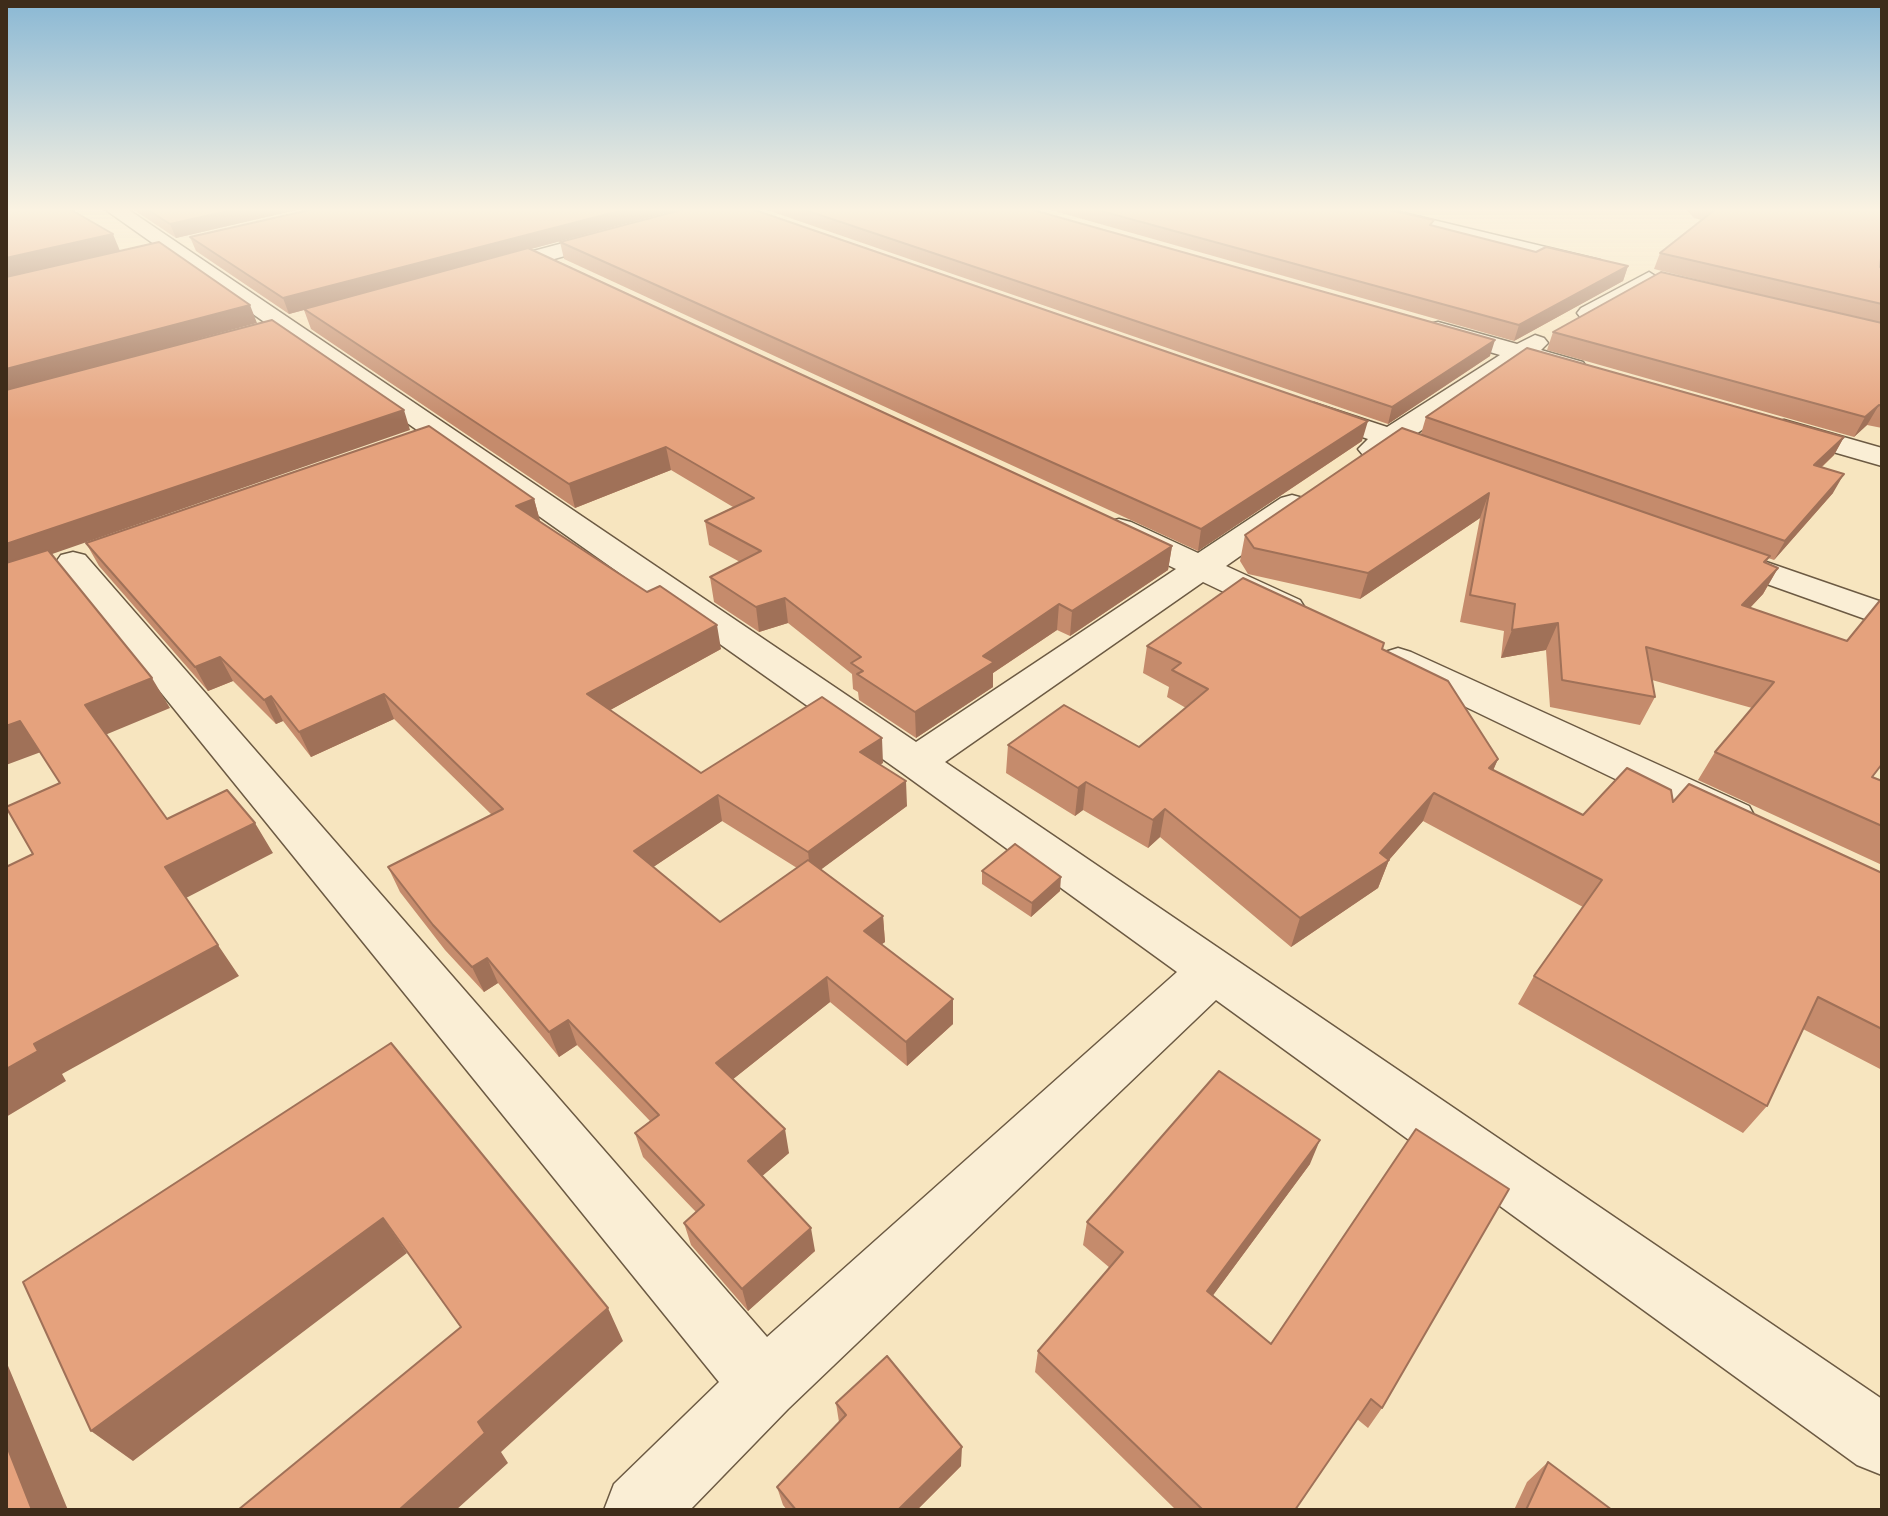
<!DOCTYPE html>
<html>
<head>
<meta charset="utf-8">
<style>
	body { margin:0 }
	#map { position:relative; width:1888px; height:1516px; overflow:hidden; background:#f7e5bf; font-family:"Sorts Mill Goudy",serif }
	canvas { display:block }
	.frame { position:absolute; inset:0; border:8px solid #3e2c1a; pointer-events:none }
</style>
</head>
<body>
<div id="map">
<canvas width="1888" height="1516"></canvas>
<div class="frame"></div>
</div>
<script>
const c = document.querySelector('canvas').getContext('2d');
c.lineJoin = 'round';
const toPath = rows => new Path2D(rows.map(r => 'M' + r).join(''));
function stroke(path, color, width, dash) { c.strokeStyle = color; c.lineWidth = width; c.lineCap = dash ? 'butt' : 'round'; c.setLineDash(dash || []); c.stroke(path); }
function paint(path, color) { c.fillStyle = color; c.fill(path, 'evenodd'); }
const street = toPath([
	[103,208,126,208,916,742,1176,569,1107,536,1103,529,1107,522,1119,519,1131,522,1198,553,1281,498,1292,495,1303,498,1308,505,1303,512,1226,566,1300,600,1305,608,1300,616,1287,619,1274,616,1203,582,945,762,1882,1399,1882,1475,1857,1465,1216,1000,788,1409,690,1510,604,1510,614,1484,719,1382,61,569,56,562,61,555,73,552,85,555,767,1337,1177,972,901,772,103,208],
	[694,208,725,208,722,212,497,275,489,277,478,270,481,265,694,208],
	[1350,208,1383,208,1600,260,1603,265,1592,272,1353,212,1350,208],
	[1649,272,1660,279,1657,284,1597,318,1589,320,1581,318,1577,313,1581,308,1649,272],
	[1438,322,1517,344,1535,335,1544,338,1548,343,1541,350,1583,362,1587,368,1583,374,1574,376,1524,362,1413,436,1453,450,1458,456,1453,462,1443,465,1393,449,1373,458,1363,455,1358,449,1368,439,1304,417,1300,411,1304,405,1314,403,1387,427,1500,355,1429,334,1426,329,1429,324,1438,322],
	[1784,420,1882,448,1882,466,1774,435,1770,429,1774,423,1784,420],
	[1720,546,1882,602,1882,625,1708,563,1703,556,1708,549,1720,546],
	[1398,648,1411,652,1749,806,1755,817,1749,828,1733,833,1717,828,1385,668,1379,660,1385,652,1398,648]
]);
stroke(street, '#6c5a43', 3);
paint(street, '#faeed5');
paint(toPath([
	[131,208,305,208,176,238],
	[318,208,684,208,530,249,1172,546,1168,570,1070,636,1057,630,993,673,993,687,916,738,859,700,858,692,853,689,852,674,788,623,759,632,714,602,710,577,740,562,709,545,705,521,733,507,671,470,575,508,311,329,304,310,289,314,196,251,190,237],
	[761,208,1026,208,1490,356,1388,424],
	[1046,208,1381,208,1432,226,1536,252,1628,266,1623,281,1514,341,1047,209],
	[1685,208,1882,208,1882,428,1867,425,1854,437,1547,350,1553,332,1748,292,1654,269,1660,253,1702,220,1694,218],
	[560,242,1362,441,1198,551,564,259],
	[1426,417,1844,437,1834,455,1822,467,1833,493,1774,560,1768,558,1766,563,1778,568,1763,594,1750,608,1872,777,1882,781,1882,865,1698,780,1715,752,1752,708,1652,680,1655,697,1640,725,1550,707,1546,650,1501,658,1504,631,1460,622,1480,518,1360,599,1248,574,1240,561,1245,535,1421,434],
	[534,499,540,521,721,649,610,710,701,773,883,763,880,764,907,806,821,869,883,916,885,942,881,944,953,999,953,1024,907,1066,830,1002,733,1079,789,1153,762,1176,815,1251,748,1311,691,1245,684,1223,696,1212,643,1157,635,1133,650,1121,577,1045,559,1057,498,983,484,992,445,950,400,892,388,867,492,815,394,719,311,757,283,721,276,724,233,681,208,691,99,566,86,543],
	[722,821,797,868,720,922,653,867],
	[1147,646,1382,649,1498,759,1493,770,1583,815,1673,802,1882,873,1882,1070,1803,1029,1767,1106,1743,1133,1518,1004,1534,976,1583,907,1423,821,1389,860,1378,888,1291,947,1160,837,1148,848,1083,810,1075,816,1006,773,1008,745,1139,747,1186,708,1167,697,1169,687,1143,673],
	[982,871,1060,891,1031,917,982,884],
	[1416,1129,1382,1408,1368,1428,1357,1419,1295,1510,1176,1510,1035,1372,1038,1351,1110,1268,1083,1245,1087,1222,1310,1164,1213,1295,1271,1344],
	[836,1403,961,1466,917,1510,787,1510,783,1505,777,1487,839,1422],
	[1548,1462,1612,1510,1514,1510,1527,1482]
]), '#c58b6c');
paint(toPath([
	[242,208,305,208,176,238,170,224],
	[631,208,684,208,289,314,283,298],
	[113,234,120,251,6,277,6,258],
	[1628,266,1623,281,1514,341,1519,325],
	[250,305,257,323,6,391,6,369],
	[1495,340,1490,356,1388,424,1392,407],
	[1879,405,1867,425,1854,437,1865,417],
	[404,410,410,430,6,570,6,544],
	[1368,421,1362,441,1198,551,1201,529],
	[1844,437,1834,455,1804,483,1814,465],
	[666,447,671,470,575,508,569,484],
	[1844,474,1833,493,1774,560,1785,541],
	[1489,493,1480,518,1360,599,1368,573],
	[534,499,540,521,516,506],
	[1172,546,1168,570,1070,636,1072,611],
	[1778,568,1763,594,1727,632,1742,605],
	[785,598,788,623,759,632,756,607],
	[1059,604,1057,630,993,673,993,687,916,738,915,712,983,656],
	[1558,623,1546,650,1501,658,1512,630],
	[717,625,721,649,594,719,587,694],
	[220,657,233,681,208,691,195,667],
	[152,678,170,708,105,735,85,705],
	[384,694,394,719,311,757,299,732],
	[271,696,283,721,276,724,264,700],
	[20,721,41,752,6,765,6,726],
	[882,738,883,763,862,776,860,752],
	[1498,759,1486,787,1489,768],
	[906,781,907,806,811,877,808,852],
	[1086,782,1083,810,1075,816,1078,788],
	[1434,793,1423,821,1389,860,1378,888,1291,947,1300,918,1380,853],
	[718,795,722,821,640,876,634,851],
	[1165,809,1160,837,1148,848,1153,820],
	[255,823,273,853,186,898,165,867],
	[1061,877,1060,891,1031,917,1032,903],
	[883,916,885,942,866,956,864,931],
	[218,945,239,976,62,1074,66,1081,6,1117,6,1069,34,1044],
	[487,958,498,983,484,992,472,967],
	[827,977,830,1002,722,1088,716,1063],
	[953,999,953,1024,907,1066,906,1042],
	[568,1020,577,1045,559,1057,549,1032],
	[785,1129,789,1153,753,1184,748,1161],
	[1320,1140,1310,1164,1200,1313,1207,1291],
	[383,1218,407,1253,133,1461,91,1431],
	[811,1228,815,1251,748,1311,742,1289],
	[608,1308,623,1341,501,1452,508,1463,456,1510,399,1510,478,1422],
	[6,1361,68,1510,32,1510,6,1444],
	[962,1447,961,1466,917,1510,899,1510]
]), '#a07158');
const building = toPath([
	[6,208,68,208,113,234,6,258,6,208],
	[145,208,242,208,170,224,145,208],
	[318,208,631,208,283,298,190,237,318,208],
	[688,208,749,208,1368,421,1201,529,560,242,688,208],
	[799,208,1026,208,1495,340,1392,407,799,208],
	[1090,208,1381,208,1434,220,1430,225,1536,252,1546,247,1628,266,1519,325,1090,208],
	[1717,208,1882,209,1882,258,1881,258,1880,267,1882,268,1882,304,1660,253,1717,208],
	[159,242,250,305,6,369,6,277,159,242],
	[528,248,1172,546,1072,611,1059,604,983,656,994,662,915,712,857,674,863,671,851,663,861,657,785,598,756,607,710,577,761,551,705,521,754,498,666,447,569,484,304,309,528,248],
	[1661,272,1882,323,1882,406,1879,405,1865,417,1553,332,1661,272],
	[272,320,404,410,6,544,6,390,272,320],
	[1527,348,1844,437,1814,465,1844,474,1785,541,1426,417,1527,348],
	[429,426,534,499,516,506,647,592,660,586,717,625,587,694,701,773,822,697,882,738,860,752,906,781,808,852,718,795,634,851,720,922,808,860,883,916,864,931,953,999,906,1042,827,977,716,1063,785,1129,748,1161,811,1228,742,1289,684,1223,704,1205,635,1133,659,1115,568,1020,549,1032,487,958,472,967,433,925,388,867,503,809,384,694,299,732,271,696,264,700,220,657,195,667,86,543,429,426],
	[1402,428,1770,556,1764,562,1778,568,1742,605,1847,641,1882,598,1882,764,1872,777,1882,781,1882,826,1715,752,1774,682,1646,647,1655,697,1562,680,1558,623,1512,630,1515,604,1470,595,1489,493,1368,573,1254,548,1245,535,1402,428],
	[48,550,152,678,85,705,167,819,227,790,255,823,165,867,218,945,34,1044,38,1051,6,1069,6,867,33,854,6,807,60,783,20,721,6,726,6,563,48,550],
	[1243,578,1384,643,1382,649,1448,681,1498,759,1489,768,1583,815,1627,768,1671,790,1673,802,1689,784,1882,873,1882,1029,1818,997,1767,1106,1534,976,1602,880,1434,793,1380,853,1389,860,1300,918,1165,809,1153,820,1086,782,1078,788,1008,745,1064,705,1139,747,1208,689,1172,670,1181,663,1147,646,1243,578],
	[1015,844,1061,877,1032,903,982,871,1015,844],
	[391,1043,608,1308,478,1422,485,1433,399,1510,238,1510,461,1327,383,1218,91,1431,23,1282,391,1043],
	[1219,1071,1320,1140,1207,1291,1271,1344,1416,1129,1509,1189,1382,1408,1371,1399,1295,1510,1203,1510,1038,1351,1123,1252,1087,1222,1219,1071],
	[887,1356,962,1447,899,1509,900,1510,796,1510,777,1487,846,1415,836,1403,887,1356],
	[6,1444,32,1510,6,1510,6,1444],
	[1548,1462,1612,1510,1526,1510,1548,1462]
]);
paint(building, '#e5a27d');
stroke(building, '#a07158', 2);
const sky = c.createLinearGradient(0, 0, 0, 420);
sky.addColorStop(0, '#8ab8d4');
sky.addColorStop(0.5, '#fbf3e2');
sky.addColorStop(1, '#fbf3e200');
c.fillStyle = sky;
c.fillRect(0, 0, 1888, 420);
</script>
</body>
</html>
